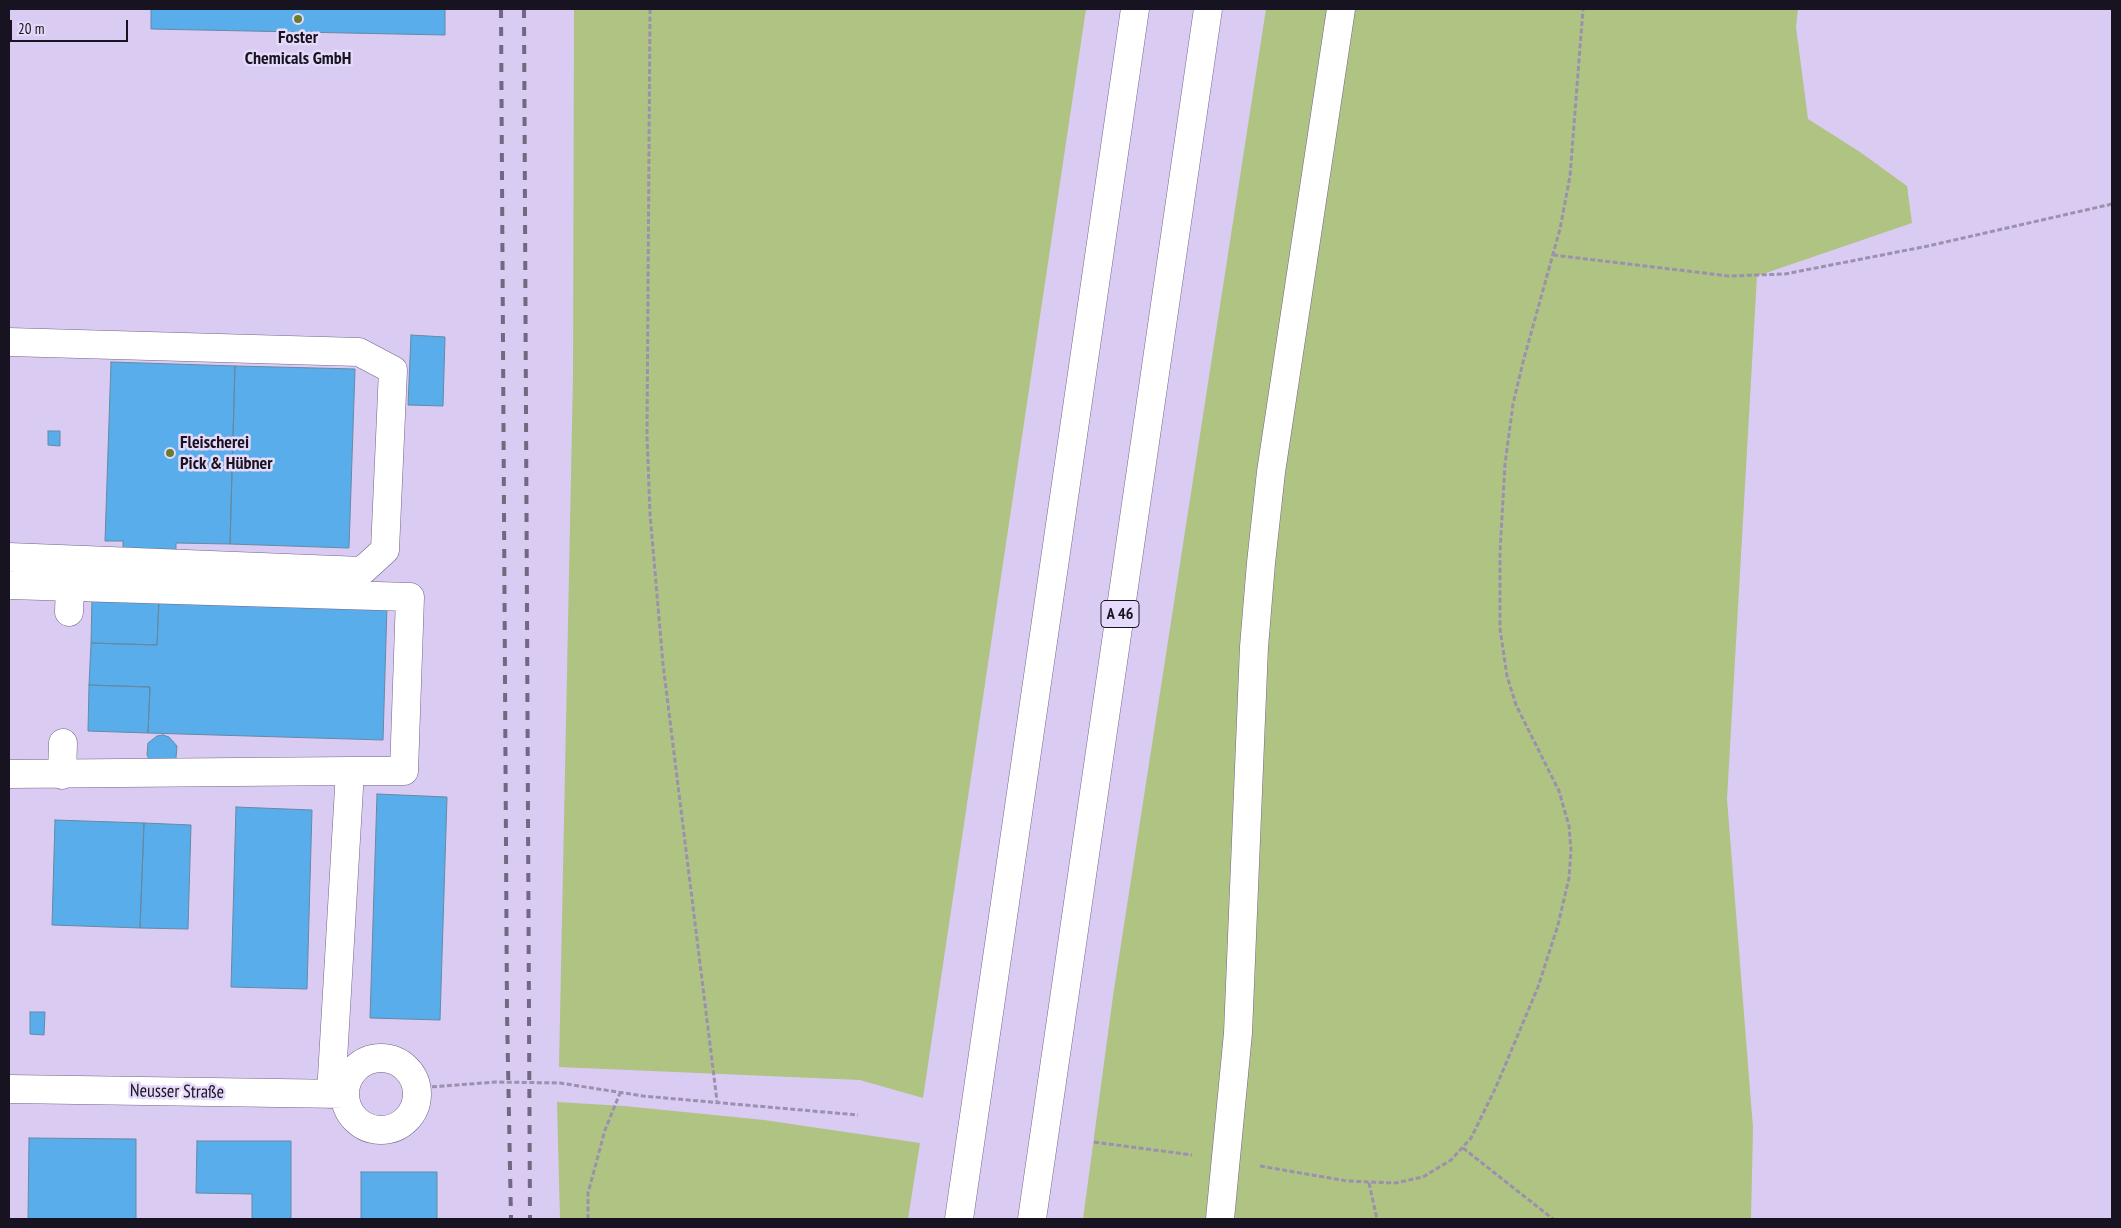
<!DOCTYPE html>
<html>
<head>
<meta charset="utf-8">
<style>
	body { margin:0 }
	#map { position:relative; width:2121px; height:1228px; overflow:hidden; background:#dacbf2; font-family:"PT Sans Narrow",sans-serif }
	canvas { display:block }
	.frame { position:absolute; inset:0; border:10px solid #181320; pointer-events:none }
	.scale { position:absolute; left:10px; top:20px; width:118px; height:22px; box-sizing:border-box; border:2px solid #181320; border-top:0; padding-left:6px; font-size:15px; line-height:18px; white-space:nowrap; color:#181320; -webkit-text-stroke:4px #e5daf9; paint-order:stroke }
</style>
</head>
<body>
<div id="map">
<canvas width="2121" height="1228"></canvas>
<div class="frame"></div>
<div class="scale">20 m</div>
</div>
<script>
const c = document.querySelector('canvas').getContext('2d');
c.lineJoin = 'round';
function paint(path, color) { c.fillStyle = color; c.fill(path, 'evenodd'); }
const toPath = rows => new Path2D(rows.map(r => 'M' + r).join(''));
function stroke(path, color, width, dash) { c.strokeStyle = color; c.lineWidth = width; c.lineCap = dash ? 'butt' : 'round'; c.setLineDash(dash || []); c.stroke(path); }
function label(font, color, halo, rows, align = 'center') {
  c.font = font + ' "PT Sans Narrow",sans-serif'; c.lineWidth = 5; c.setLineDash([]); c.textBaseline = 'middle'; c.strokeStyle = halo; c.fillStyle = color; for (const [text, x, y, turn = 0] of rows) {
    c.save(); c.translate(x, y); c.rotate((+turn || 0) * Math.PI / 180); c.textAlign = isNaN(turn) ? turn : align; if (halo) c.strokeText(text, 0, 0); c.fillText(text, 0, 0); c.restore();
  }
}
paint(toPath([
	[574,9,1086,9,923,1098,860,1080,559,1067,573,376],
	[1266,9,1798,9,1796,27,1808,119,1860,152,1907,186,1912,223,1757,276,1727,799,1753,1128,1751,1219,1083,1219,1113,996],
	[557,1102,624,1106,764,1120,920,1143,908,1219,560,1219]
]), '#afc383');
const building = toPath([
	[151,9,445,9,445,35,151,29,151,9],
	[411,335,445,337,443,406,408,405,411,335],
	[111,362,235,366,230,544,176,543,176,554,123,553,123,541,105,541,111,362],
	[235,366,355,369,349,548,230,544,235,366],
	[48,431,60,431,60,446,48,445,48,431],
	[92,598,159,599,157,645,91,643,92,598],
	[159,599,387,606,383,740,148,733,150,687,89,685,91,643,157,645,159,599],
	[89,685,150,687,148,733,88,731,89,685],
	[163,735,169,737,177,746,176,758,172,762,150,761,147,755,148,743,157,736,163,735],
	[377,794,447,797,440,1020,370,1018,377,794],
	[236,807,312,810,307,989,231,987,236,807],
	[55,820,144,823,140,928,52,925,55,820],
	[144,823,191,825,188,929,140,928,144,823],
	[30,1012,45,1012,44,1035,30,1034,30,1012],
	[29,1138,136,1139,136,1219,28,1219,29,1138],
	[197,1141,291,1141,291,1219,252,1219,252,1194,196,1193,197,1141],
	[361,1172,437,1172,437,1219,361,1219,361,1172]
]);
paint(building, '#58adea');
stroke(building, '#6789a3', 1);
const minor = toPath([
	[9,342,359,352,393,370,385,550,362,571,9,557],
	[9,585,410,597,404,771,350,771],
	[69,612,70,586],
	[9,774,350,771,331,1094],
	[62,775,63,743],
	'345 1094a36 36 0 1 1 72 0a36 36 0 1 1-72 0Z',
	[9,1089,345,1094],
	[1220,1219,1238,1033,1254,647,1261,563,1271,472,1341,9]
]);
const highway = toPath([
	[959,1219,1135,9],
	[1032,1219,1208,9]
]);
stroke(minor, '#726588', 29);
stroke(highway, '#726588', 29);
stroke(toPath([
	[650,9,647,436,650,514,663,664,717,1101],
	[1553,255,1729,276,1785,274,1928,246,2112,204],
	[417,1088,496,1082,560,1083,643,1096,858,1115],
	[1094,1142,1192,1155],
	[1463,1148,1553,1219],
	[1260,1166,1347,1181,1395,1183,1423,1177,1451,1160,1471,1138,1496,1087,1538,987,1558,925,1569,878,1571,850,1569,826,1559,791,1516,705,1507,676,1500,629,1500,552,1505,464,1513,404,1523,362,1560,229,1570,176,1583,9],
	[1369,1183,1377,1219],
	[588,1219,588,1193,605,1130,620,1093]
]), '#9c90af', 3, [5, 2.5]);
stroke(minor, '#fff', 28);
stroke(highway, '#fff', 28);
stroke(toPath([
	[501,9,507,1013,511,1219],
	[524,9,530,1219]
]), '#716881', 4, [9, 9]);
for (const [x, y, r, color] of [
	[298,19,5,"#697d2e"],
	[170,453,5,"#697d2e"]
]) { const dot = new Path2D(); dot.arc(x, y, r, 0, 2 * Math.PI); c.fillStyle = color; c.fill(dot); stroke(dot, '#e5daf9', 2); }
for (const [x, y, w] of [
	[1120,614,38]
]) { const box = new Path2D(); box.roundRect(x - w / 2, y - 13.5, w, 27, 4); c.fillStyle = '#e5daf9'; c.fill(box); stroke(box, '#181320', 1); }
label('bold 16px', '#181320', null, [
	["A 46",1120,614]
]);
label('bold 18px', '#181320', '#e5daf9', [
	["Foster",298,38],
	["Chemicals GmbH",298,59],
	["Fleischerei",180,443,"left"],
	["Pick & Hübner",180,464,"left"]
]);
label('18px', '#181320', '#e5daf9', [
	["Neusser Straße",177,1092,1]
]);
</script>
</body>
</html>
